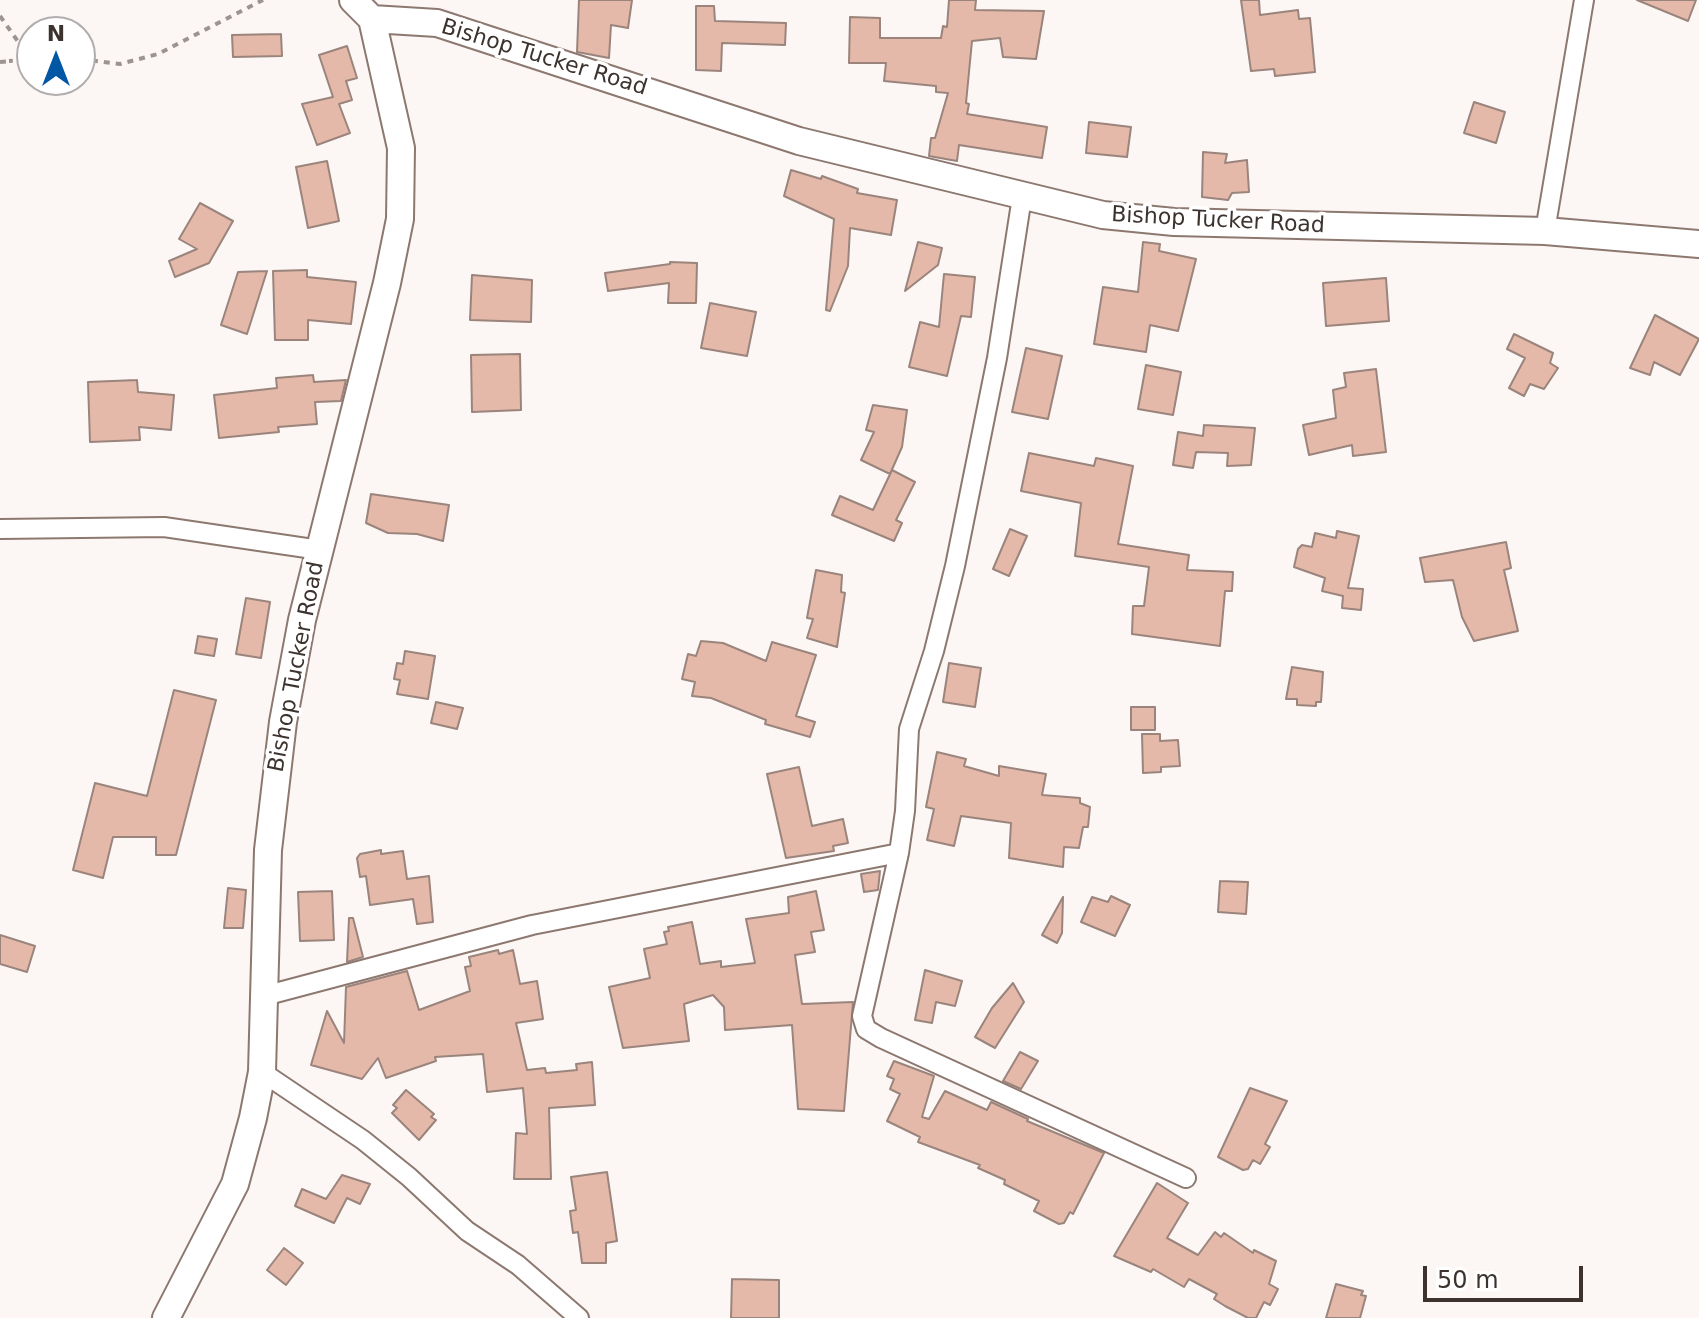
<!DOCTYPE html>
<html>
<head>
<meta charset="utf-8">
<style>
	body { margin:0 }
	#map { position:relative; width:1699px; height:1318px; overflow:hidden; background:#fcf7f5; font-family:"DejaVu Sans",sans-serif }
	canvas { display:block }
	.north { position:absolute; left:16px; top:16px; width:80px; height:80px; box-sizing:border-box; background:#fff; border:2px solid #b1adac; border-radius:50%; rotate:0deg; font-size:22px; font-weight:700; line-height:32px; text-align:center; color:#3c332f }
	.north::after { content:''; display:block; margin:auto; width:28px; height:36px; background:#0257a5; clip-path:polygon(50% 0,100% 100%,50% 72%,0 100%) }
	.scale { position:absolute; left:1423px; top:1266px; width:160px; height:36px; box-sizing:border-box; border:4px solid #3c332f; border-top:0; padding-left:10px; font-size:24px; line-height:28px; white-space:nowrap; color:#3c332f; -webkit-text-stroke:6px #fff; paint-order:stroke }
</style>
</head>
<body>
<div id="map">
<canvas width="1699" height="1318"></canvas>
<div class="north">N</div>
<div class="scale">50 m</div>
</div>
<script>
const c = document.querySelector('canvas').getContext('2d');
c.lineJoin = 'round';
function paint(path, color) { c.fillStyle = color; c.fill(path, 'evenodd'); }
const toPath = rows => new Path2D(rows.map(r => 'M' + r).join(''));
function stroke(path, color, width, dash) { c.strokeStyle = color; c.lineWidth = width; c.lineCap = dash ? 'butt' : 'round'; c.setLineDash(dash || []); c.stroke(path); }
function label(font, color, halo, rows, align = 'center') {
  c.font = font + ' "DejaVu Sans",sans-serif'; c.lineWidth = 7; c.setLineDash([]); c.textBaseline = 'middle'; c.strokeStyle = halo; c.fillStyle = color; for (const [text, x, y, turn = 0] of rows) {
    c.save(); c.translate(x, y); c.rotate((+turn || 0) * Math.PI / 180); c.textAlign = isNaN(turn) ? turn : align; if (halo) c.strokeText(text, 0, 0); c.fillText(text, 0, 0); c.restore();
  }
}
const building = toPath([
	[579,0,632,0,628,28,611,25,609,58,577,52,579,0],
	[949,0,976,0,975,10,1044,11,1036,59,1003,57,1000,38,972,41,966,103,969,104,967,114,1047,127,1042,158,959,145,957,161,929,156,931,138,935,138,948,93,936,92,936,86,884,81,886,63,849,63,850,17,880,18,880,38,941,38,943,26,947,27,949,0],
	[1241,0,1259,0,1260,15,1298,10,1299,19,1310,18,1315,72,1275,76,1274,69,1251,71,1241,0],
	[1637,0,1696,0,1688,21,1637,0],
	[696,6,714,6,715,21,786,23,785,45,722,43,721,71,696,70,696,6],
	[281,34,282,56,233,57,232,35,281,34],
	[347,46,357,78,346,81,352,100,339,104,350,133,317,145,302,104,333,97,319,55,347,46],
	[1474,102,1505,112,1496,143,1464,133,1474,102],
	[1089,122,1131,127,1127,157,1086,153,1089,122],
	[1203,152,1227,154,1225,163,1247,160,1249,192,1232,193,1228,200,1202,197,1203,152],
	[327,161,339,221,308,228,296,167,327,161],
	[791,170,821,179,822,176,858,189,857,193,897,200,891,235,850,228,848,266,830,311,826,310,834,219,784,196,791,170],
	[200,203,233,221,209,263,175,277,169,261,197,249,179,239,200,203],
	[918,242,942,248,938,265,905,291,918,242],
	[1143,242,1160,244,1159,251,1196,259,1178,331,1150,325,1146,352,1094,344,1103,287,1138,292,1143,242],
	[670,262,697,263,696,303,668,303,669,283,608,291,605,273,670,264,670,262],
	[307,270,307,277,356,282,351,324,308,320,308,340,275,340,273,271,307,270],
	[267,271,247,334,221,325,238,272,267,271],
	[944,274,975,277,971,317,961,316,947,376,909,367,920,322,939,327,944,274],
	[472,275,532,280,531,322,470,320,472,275],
	[1386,278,1389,321,1326,326,1323,283,1386,278],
	[710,303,756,312,747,356,701,348,710,303],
	[1655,315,1699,339,1680,375,1654,362,1650,375,1630,368,1655,315],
	[1514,334,1553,353,1550,363,1558,368,1544,389,1530,384,1524,396,1509,388,1525,358,1507,349,1514,334],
	[1026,348,1062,356,1048,419,1012,412,1026,348],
	[520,354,521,410,472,412,471,355,520,354],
	[1146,365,1181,372,1173,415,1138,409,1146,365],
	[1376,369,1386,452,1353,456,1352,445,1309,455,1303,425,1336,418,1333,390,1346,387,1344,373,1376,369],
	[313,375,314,382,346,380,341,401,315,402,317,424,278,427,279,432,219,438,214,395,277,388,276,378,313,375],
	[137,380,138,392,174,395,171,430,139,427,140,440,90,442,88,382,137,380],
	[873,405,907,410,902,447,890,474,861,460,874,432,866,430,873,405],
	[1204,425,1255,428,1251,465,1227,466,1228,453,1196,452,1193,468,1173,465,1178,432,1203,436,1204,425],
	[1029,453,1094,466,1096,458,1133,466,1118,544,1189,555,1187,570,1233,572,1232,591,1225,591,1220,646,1132,634,1133,606,1144,606,1149,567,1075,556,1081,503,1021,491,1029,453],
	[892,470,915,482,896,520,902,523,894,541,832,515,840,496,873,510,892,470],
	[371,494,449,505,443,541,417,534,388,533,366,523,371,494],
	[1010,529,1027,536,1009,576,993,569,1010,529],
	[1337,531,1359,536,1348,588,1363,589,1361,610,1342,608,1343,596,1322,591,1325,578,1294,567,1298,549,1302,545,1312,547,1315,533,1336,538,1337,531],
	[1506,542,1511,568,1504,570,1518,631,1474,641,1462,617,1453,580,1425,582,1420,558,1506,542],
	[816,570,842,575,841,592,845,593,837,647,807,638,813,619,807,618,816,570],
	[246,598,270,602,261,658,236,654,246,598],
	[198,636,217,639,214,656,195,653,198,636],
	[701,641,723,643,766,661,772,642,816,655,796,716,815,722,810,737,765,724,766,720,711,698,692,696,695,682,682,679,688,654,696,656,701,641],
	[405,651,435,656,428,699,397,694,400,680,394,679,397,663,403,664,405,651],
	[949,663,981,668,975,707,943,702,949,663],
	[1292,667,1323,672,1321,702,1316,702,1316,706,1297,705,1297,699,1286,699,1292,667],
	[174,690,216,700,176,855,156,855,156,837,113,837,103,878,73,870,95,783,147,796,174,690],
	[436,702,463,708,457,729,431,723,436,702],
	[1131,707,1155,707,1155,730,1131,730,1131,707],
	[1142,734,1160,734,1160,741,1178,740,1180,766,1161,767,1161,772,1143,773,1142,734],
	[937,752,966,759,964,766,999,776,999,766,1046,774,1042,795,1080,798,1080,803,1090,807,1088,827,1083,827,1079,848,1064,847,1063,867,1009,858,1011,823,961,816,954,846,927,840,934,809,926,807,937,752],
	[799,767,812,826,843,819,848,843,833,846,834,851,786,858,767,774,799,767],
	[381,850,381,854,403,851,407,879,429,876,433,922,417,924,413,899,370,905,366,876,360,877,357,858,360,854,381,850],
	[880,871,878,890,864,892,861,874,880,871],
	[1220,881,1248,882,1246,914,1218,912,1220,881],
	[228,888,246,890,243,928,224,928,228,888],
	[332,891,334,940,300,941,298,892,332,891],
	[816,891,824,930,811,932,815,952,795,955,802,1004,853,1002,844,1111,798,1109,792,1025,725,1030,724,1007,713,995,684,1004,689,1041,623,1048,609,987,650,978,644,949,667,944,664,932,669,931,668,927,692,922,700,964,721,961,721,967,755,963,746,919,789,913,788,897,816,891],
	[1111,896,1130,905,1115,936,1081,922,1092,897,1108,902,1111,896],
	[1063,897,1062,933,1057,943,1042,935,1063,897],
	[349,918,353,918,363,957,347,962,349,918],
	[0,935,35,946,27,972,0,964,0,935],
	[498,950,499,954,513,950,520,984,537,981,543,1019,516,1023,527,1070,545,1068,546,1073,577,1070,576,1064,592,1062,595,1105,549,1108,551,1179,514,1179,516,1133,527,1134,523,1088,487,1092,483,1054,435,1057,436,1061,386,1078,378,1058,362,1079,311,1065,327,1011,344,1043,346,987,407,971,419,1010,470,991,465,967,471,966,469,957,498,950],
	[925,970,962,981,955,1006,936,1002,932,1023,915,1020,925,970],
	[1013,983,1024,1002,995,1048,975,1037,992,1008,1013,983],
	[1020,1052,1038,1061,1021,1089,1003,1081,1020,1052],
	[894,1061,934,1076,922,1117,929,1119,945,1091,987,1110,991,1102,1028,1119,1027,1121,1104,1153,1073,1214,1070,1212,1064,1223,1059,1224,1034,1211,1039,1201,1004,1184,1005,1180,978,1168,980,1165,918,1142,920,1137,887,1121,900,1094,890,1089,894,1079,887,1076,894,1061],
	[1250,1088,1287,1101,1265,1144,1270,1147,1260,1164,1253,1160,1248,1169,1243,1170,1218,1157,1250,1088],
	[406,1090,434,1114,431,1117,436,1120,419,1140,392,1113,397,1108,393,1105,406,1090],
	[607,1172,617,1241,606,1243,606,1263,582,1263,578,1232,573,1233,570,1211,576,1210,571,1177,607,1172],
	[342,1175,370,1184,360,1204,347,1198,334,1223,295,1206,302,1189,326,1199,342,1175],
	[1157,1183,1188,1203,1167,1238,1198,1255,1215,1232,1221,1237,1224,1233,1253,1253,1254,1250,1276,1261,1269,1284,1278,1289,1270,1305,1264,1302,1256,1318,1248,1318,1225,1306,1214,1299,1217,1294,1189,1279,1184,1287,1153,1269,1151,1272,1114,1256,1157,1183],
	[284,1248,303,1263,286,1285,267,1270,284,1248],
	[732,1279,779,1280,779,1318,731,1318,732,1279],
	[1336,1284,1363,1291,1361,1295,1366,1296,1360,1318,1326,1318,1336,1284]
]);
paint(building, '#e4b9a9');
stroke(building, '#9a847c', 2);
const street = toPath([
	[1022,197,997,358,955,566,934,651,909,729,905,811,899,853,862,1016,866,1029,881,1038,1186,1178],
	[1545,231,1584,0],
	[0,529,164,527,320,550],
	[264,996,532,925,899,853],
	[262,1072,363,1140,409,1177,467,1231,518,1265,579,1318]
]);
const secondary = toPath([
	[353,0,372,19],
	[372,19,437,23,799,141,1103,215,1174,222,1545,231,1699,244],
	[166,1318,235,1184,253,1118,262,1072,268,850,283,722,302,620,387,283,400,219,401,148,372,19]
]);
stroke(street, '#8d7870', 22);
stroke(secondary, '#8d7870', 30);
stroke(toPath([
	[0,16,31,60,9,61],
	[80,59,120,64,158,54,263,0],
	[0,62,10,61]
]), '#9b9491', 4, [6, 6]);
stroke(street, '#fff', 18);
stroke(secondary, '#fff', 26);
label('22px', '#3c332f', '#fff', [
	["Bishop Tucker Road",544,58,17],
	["Bishop Tucker Road",1218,221,3],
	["Bishop Tucker Road",297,667,-79]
]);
</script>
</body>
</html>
